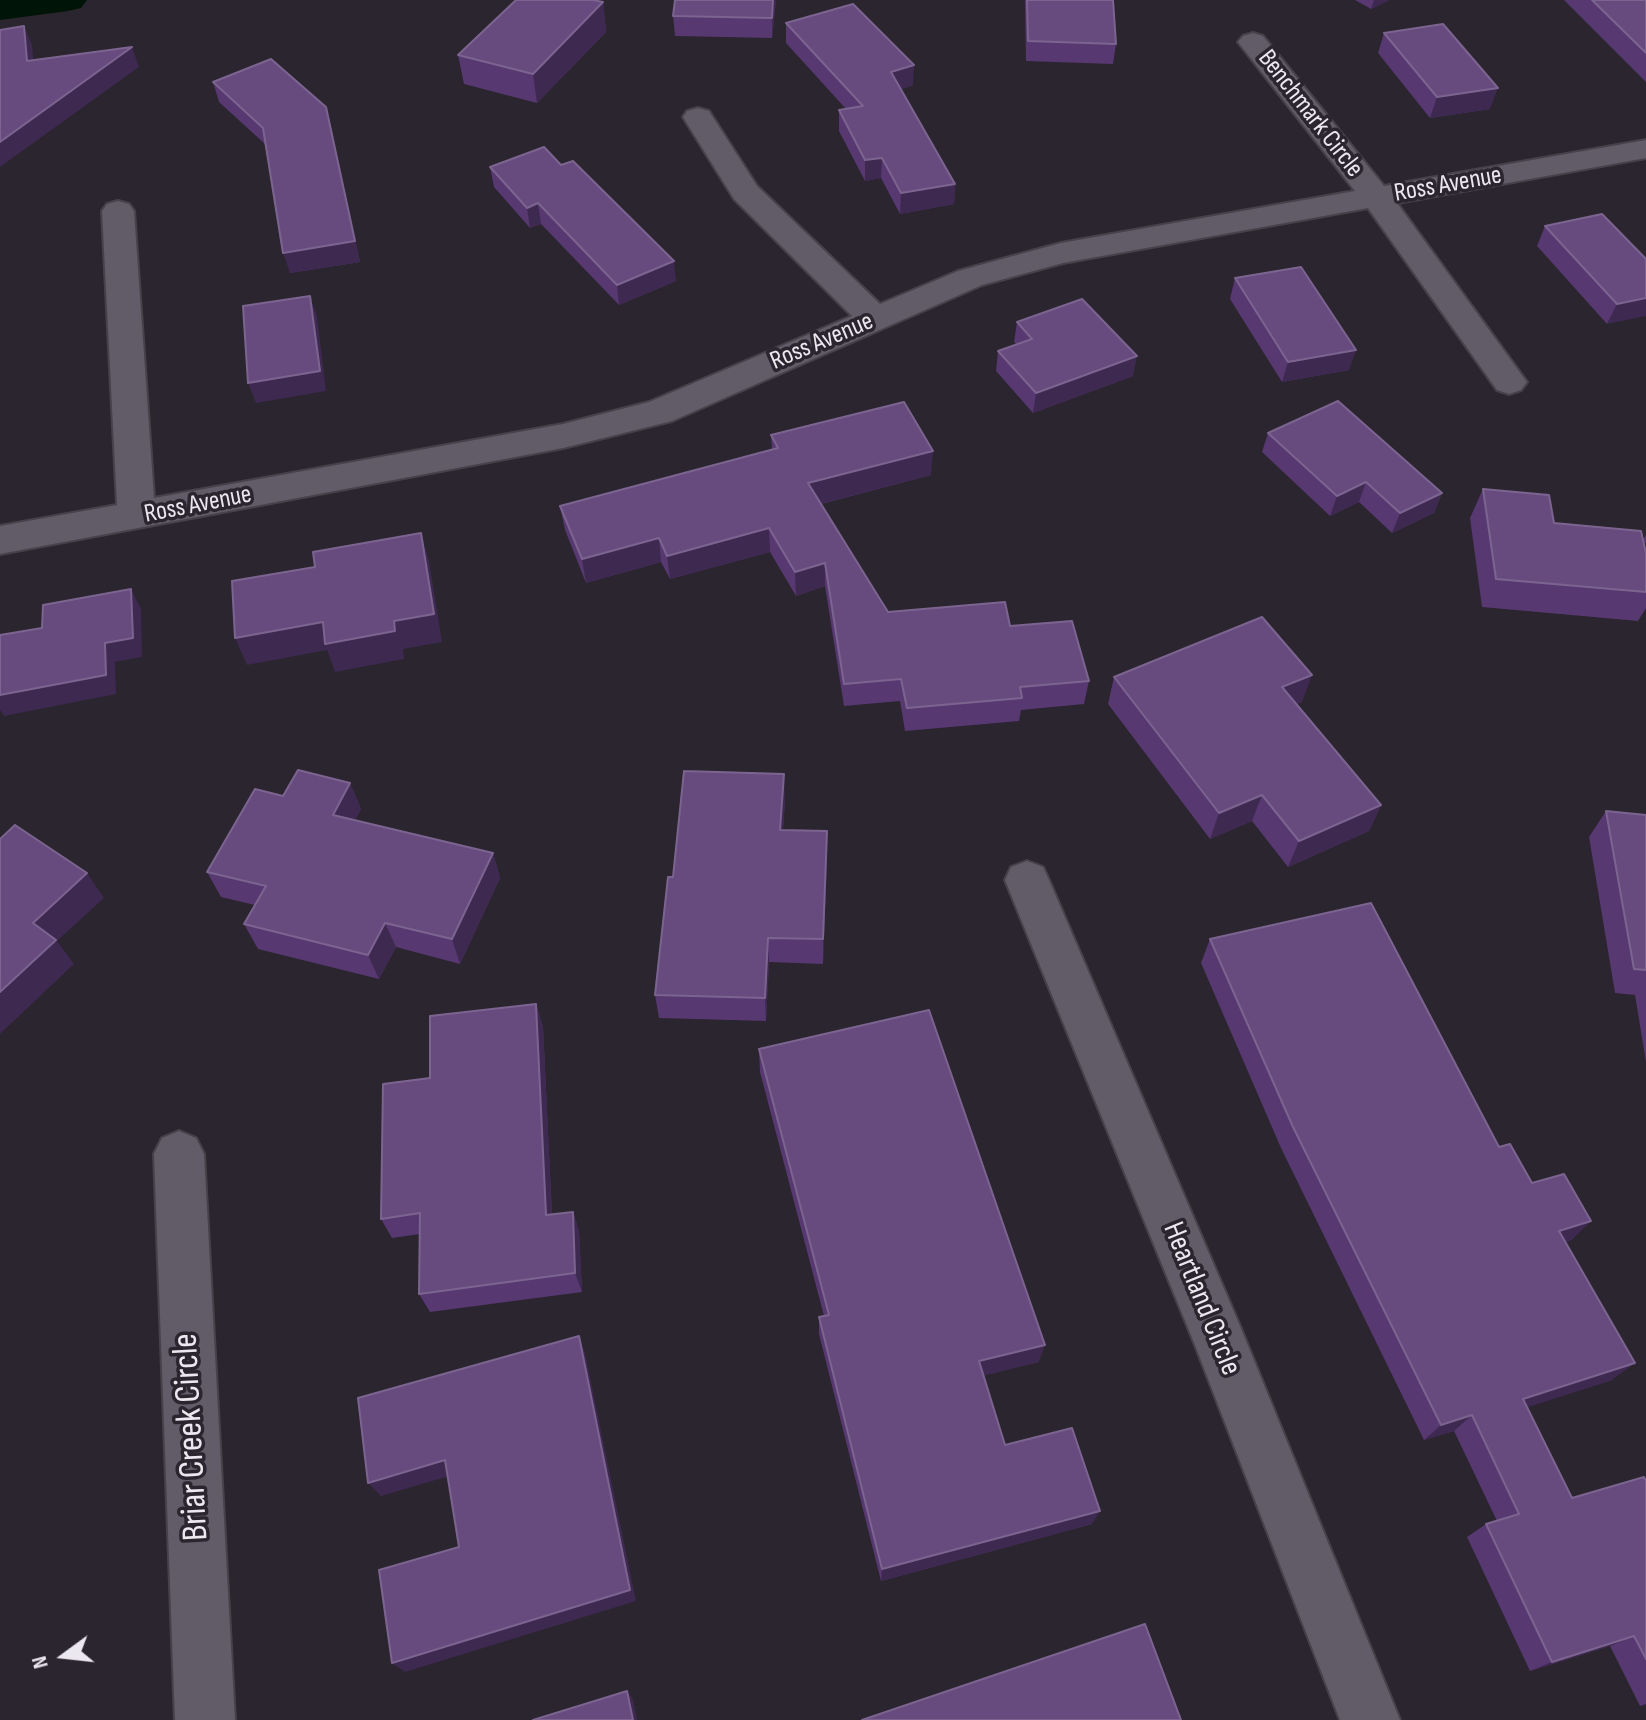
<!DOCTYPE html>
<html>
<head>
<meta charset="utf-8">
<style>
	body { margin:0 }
	#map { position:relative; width:1646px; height:1720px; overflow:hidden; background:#2a252e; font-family:"Sofia Sans Condensed",sans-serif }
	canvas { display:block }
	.north { position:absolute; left:24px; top:1616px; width:80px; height:80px; -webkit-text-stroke:6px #2a252e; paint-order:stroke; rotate:255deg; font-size:22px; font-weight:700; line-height:32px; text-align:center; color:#ece8ef }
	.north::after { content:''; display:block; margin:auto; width:28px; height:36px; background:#ece8ef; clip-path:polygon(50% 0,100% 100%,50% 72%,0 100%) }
</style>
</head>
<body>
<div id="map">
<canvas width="1646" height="1720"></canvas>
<div class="north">N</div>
</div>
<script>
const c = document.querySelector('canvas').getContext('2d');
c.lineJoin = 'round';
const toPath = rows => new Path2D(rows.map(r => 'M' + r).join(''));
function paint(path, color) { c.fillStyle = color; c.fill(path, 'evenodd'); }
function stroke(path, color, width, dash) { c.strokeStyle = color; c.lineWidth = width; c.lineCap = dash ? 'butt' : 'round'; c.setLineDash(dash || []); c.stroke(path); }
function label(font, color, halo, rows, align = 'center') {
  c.font = font + ' "Sofia Sans Condensed",sans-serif'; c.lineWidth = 7; c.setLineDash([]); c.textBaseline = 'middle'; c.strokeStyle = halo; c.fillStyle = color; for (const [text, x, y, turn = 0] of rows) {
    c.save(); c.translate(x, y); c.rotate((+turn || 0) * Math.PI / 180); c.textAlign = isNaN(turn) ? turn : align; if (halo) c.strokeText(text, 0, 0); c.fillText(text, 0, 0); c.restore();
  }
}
paint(toPath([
	[0,0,87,0,81,8,68,11,0,20,0,0]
]), '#001508');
const minor = toPath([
	[1253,33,1263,36,1384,186,1646,140,1646,158,1397,203,1521,374,1527,382,1521,390,1509,394,1497,390,1368,208,1063,263,982,285,672,421,563,448,0,554,0,526,117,505,102,211,107,204,118,201,129,204,134,211,154,498,563,424,649,402,852,316,734,199,683,117,687,111,698,108,709,111,757,186,880,304,958,271,1061,243,1355,191,1238,42,1243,36,1253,33],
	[1027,861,1043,867,1049,880,1240,1326,1400,1720,1340,1720,1195,1345,1005,880,1011,867,1027,861],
	[179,1131,196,1138,204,1154,235,1720,175,1720,154,1154,162,1138,179,1131]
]);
stroke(minor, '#46424b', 4);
paint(minor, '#615c67');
paint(toPath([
	[675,0,776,0,772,38,675,36,673,16],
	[1025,0,1113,0,1116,44,1113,64,1026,61],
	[1355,0,1389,0,1371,9],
	[1564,0,1646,0,1646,82],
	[603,2,606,32,537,103,464,84,458,55],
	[786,23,913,85,901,89,955,184,954,204,900,214,881,178,865,181,839,131,839,110,846,109,786,43],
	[1384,33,1490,109,1430,118,1378,53],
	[213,82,326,107,360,262,290,273,266,145,219,102],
	[561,165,676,281,619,305,541,224,530,228,494,187,490,167],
	[1545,226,1646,259,1607,324,1537,246],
	[1235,278,1349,370,1282,382,1230,299],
	[1017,322,1133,376,1033,413,996,371,998,351,1016,344,1014,342],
	[1268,433,1442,493,1434,513,1392,533,1359,502,1330,516,1262,452],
	[771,435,931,475,821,504,888,612,1010,626,1089,681,1084,704,1021,710,1019,721,905,731,900,701,844,706,825,586,796,596,770,552,670,579,661,562,586,583,565,530,560,506,772,450],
	[1483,489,1554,523,1643,540,1646,535,1646,543,1643,542,1646,553,1646,608,1638,621,1482,607,1470,518],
	[1114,677,1302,702,1296,704,1381,805,1369,831,1288,867,1252,821,1210,839,1108,704],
	[350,783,361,809,355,820,493,853,500,878,460,964,396,947,379,979,258,949,244,924,255,905,221,897,207,872,283,796],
	[785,800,783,830,827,857,823,964,769,962,766,1021,659,1018,655,995,673,877],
	[1606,811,1646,815,1646,1062,1635,995,1615,993,1589,837],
	[1210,939,1499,1147,1532,1183,1591,1221,1571,1240,1565,1242,1612,1380,1527,1407,1572,1498,1646,1481,1646,1704,1640,1706,1610,1646,1530,1671,1467,1537,1486,1524,1497,1521,1454,1431,1424,1440,1281,1148,1201,963],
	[536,1004,543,1027,552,1215,573,1212,579,1231,582,1292,430,1312,419,1294,420,1234,392,1238,381,1219,430,1078],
	[759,1049,1039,1362,984,1375,1005,1445,1092,1524,881,1581,819,1334,819,1317,824,1316,760,1072]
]), '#573871');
paint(toPath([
	[773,0,776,0,772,38,772,18],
	[1374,0,1389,0,1371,9],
	[603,2,606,32,537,103,533,74],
	[24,26,32,45,35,80,27,61],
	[132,47,139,67,0,167,0,142],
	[914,65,913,85,890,92,891,72],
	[1498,88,1490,109,1430,118,1437,97],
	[326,107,360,262,290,273,283,253],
	[882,158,881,178,865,181,865,160],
	[955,184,954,204,900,214,901,193],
	[538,203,541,224,530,228,527,208],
	[674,261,676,281,619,305,617,285],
	[310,296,317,316,326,391,256,403,248,383],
	[1646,298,1646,316,1607,324,1617,304],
	[1356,350,1349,370,1282,382,1288,362],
	[1137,356,1133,376,1033,413,1036,393],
	[933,451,931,475,808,507,808,483],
	[1366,482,1359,502,1330,516,1337,496],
	[1442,493,1434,513,1392,533,1400,513],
	[769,528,770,552,670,579,667,556],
	[421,533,429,561,442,642,403,649,404,659,335,672,327,650,247,665,235,638,323,622,394,621],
	[659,538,661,562,586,583,582,559],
	[825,563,825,586,796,596,795,572],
	[131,589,141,609,142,657,115,662,116,694,4,716,0,710,0,695,105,643],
	[1312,675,1302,702,1272,714,1282,687],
	[784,774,785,800,781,855,780,830],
	[350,783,361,809,344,840,333,815],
	[1262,795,1252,821,1210,839,1219,813],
	[1381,805,1369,831,1288,867,1299,841],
	[827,831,827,857,823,964,823,939],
	[493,853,500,878,460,964,452,939],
	[87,873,104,898,57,941,74,964,0,1034,0,992,33,923],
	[385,923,396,947,379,979,368,955],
	[768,938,769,962,766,1021,765,998],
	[536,1004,543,1027,553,1235,546,1215],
	[573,1212,579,1231,582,1292,575,1273],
	[1591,1221,1571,1240,1540,1250,1559,1231],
	[579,1336,585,1353,636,1601,405,1672,392,1663,630,1590],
	[1045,1345,1039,1362,975,1378,979,1361],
	[1635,1363,1612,1380,1503,1415,1523,1399],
	[1472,1415,1454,1431,1424,1440,1441,1425],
	[445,1460,456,1474,381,1496,368,1483],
	[1100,1511,1092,1524,881,1581,882,1569],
	[1634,1636,1610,1646,1530,1671,1552,1662],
	[627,1691,633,1699,637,1720,633,1720]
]), '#3e2950');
const building = toPath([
	[516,0,593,0,603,2,533,74,458,55,516,0],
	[675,0,773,0,772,18,673,16,675,0],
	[1027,0,1113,0,1116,44,1028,41,1027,0],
	[1592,0,1646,0,1646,53,1592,0],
	[853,4,914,65,891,72,955,184,901,193,882,158,865,160,839,110,863,106,786,23,853,4],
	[1443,24,1498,88,1437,97,1384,33,1443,24],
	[24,26,27,61,132,47,0,142,0,30,24,26],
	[271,59,326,107,355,241,283,253,263,128,213,82,271,59],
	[544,147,561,165,573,161,674,261,617,285,538,203,527,208,490,167,544,147],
	[1602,214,1646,259,1646,298,1617,304,1545,226,1602,214],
	[1301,267,1356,350,1288,362,1235,278,1301,267],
	[310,296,320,371,248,383,243,306,310,296],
	[1082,299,1137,356,1036,393,998,351,1032,339,1017,322,1082,299],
	[1338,401,1442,493,1400,513,1366,482,1337,496,1268,433,1338,401],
	[904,402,933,451,808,483,888,612,1005,602,1010,626,1072,621,1089,681,1020,687,1022,698,907,708,901,679,844,684,825,563,795,572,769,528,667,556,659,538,582,559,560,506,778,448,771,435,904,402],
	[1483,489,1549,495,1554,523,1641,531,1646,553,1646,592,1496,579,1483,489],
	[421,533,434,614,394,621,395,631,325,644,323,622,235,638,232,581,315,567,313,552,421,533],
	[131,589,133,638,105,643,106,675,0,695,0,635,42,628,43,605,131,589],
	[1262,617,1312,675,1282,687,1381,805,1299,841,1262,795,1219,813,1114,677,1262,617],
	[298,770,350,783,333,815,493,853,452,939,385,923,368,955,244,924,266,886,207,872,255,789,283,796,298,770],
	[684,771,784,774,780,830,827,831,823,939,768,938,765,998,655,995,668,877,673,877,684,771],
	[1606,811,1646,815,1646,970,1634,969,1606,811],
	[15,825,87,873,33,923,56,940,0,992,0,839,15,825],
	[1371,903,1499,1147,1510,1144,1532,1183,1564,1174,1591,1221,1559,1231,1635,1363,1523,1399,1572,1498,1644,1477,1646,1481,1646,1659,1634,1636,1552,1662,1486,1524,1519,1514,1472,1415,1441,1425,1293,1127,1210,939,1371,903],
	[536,1004,546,1215,573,1212,575,1273,419,1294,420,1213,381,1219,383,1084,430,1078,430,1016,536,1004],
	[929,1010,1045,1345,979,1361,1005,1445,1072,1428,1100,1511,882,1569,819,1317,829,1315,759,1049,929,1010],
	[579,1336,630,1590,392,1663,379,1570,459,1547,445,1460,368,1483,358,1398,579,1336],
	[1145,1624,1181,1720,862,1720,1145,1624],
	[627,1691,633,1720,533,1720,627,1691]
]);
paint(building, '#674b7e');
stroke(building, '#7c6490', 2);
label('26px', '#ece8ef', '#2a252e', [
	["Benchmark Circle",1310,114,52],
	["Ross Avenue",1448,185,-10],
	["Ross Avenue",822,342,-23],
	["Ross Avenue",198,505,-11]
]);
label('30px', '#ece8ef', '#2a252e', [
	["Heartland Circle",1201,1299,68]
]);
label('36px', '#ece8ef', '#2a252e', [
	["Briar Creek Circle",192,1437,-93]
]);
</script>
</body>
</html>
